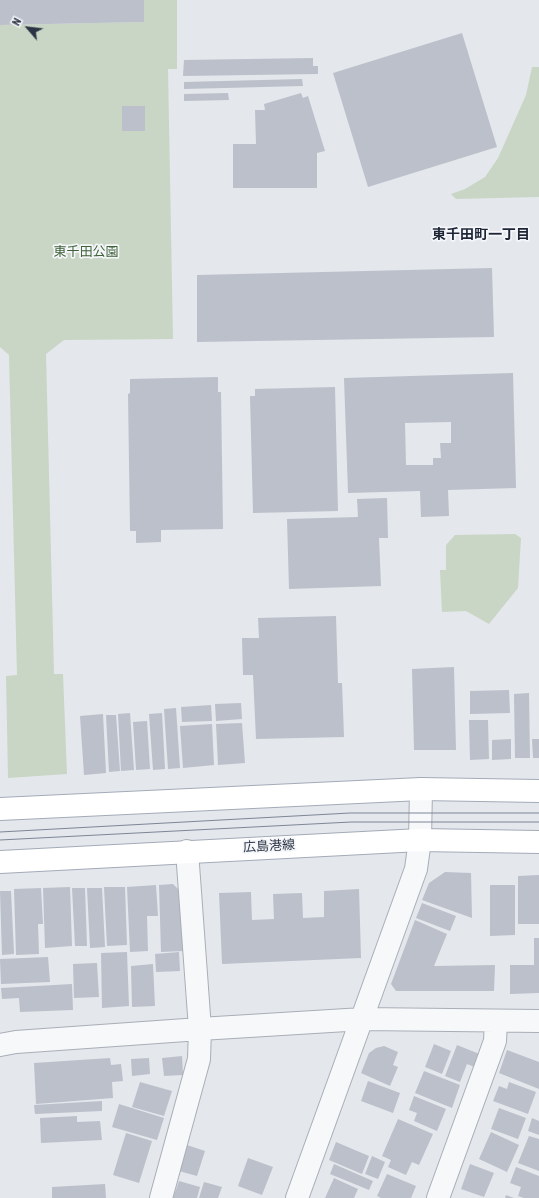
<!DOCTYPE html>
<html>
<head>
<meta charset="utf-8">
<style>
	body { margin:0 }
	#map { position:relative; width:539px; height:1198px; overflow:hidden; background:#e4e7ec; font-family:"Roboto Condensed",sans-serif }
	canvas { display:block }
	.north { position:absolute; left:8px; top:8px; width:40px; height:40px; -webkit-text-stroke:3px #f4f6f9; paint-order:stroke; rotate:298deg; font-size:11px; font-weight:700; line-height:16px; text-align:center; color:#2b3445 }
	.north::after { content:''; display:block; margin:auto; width:14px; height:18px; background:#2b3445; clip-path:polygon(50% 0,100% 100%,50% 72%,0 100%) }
</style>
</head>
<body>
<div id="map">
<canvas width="539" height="1198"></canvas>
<div class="north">N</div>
</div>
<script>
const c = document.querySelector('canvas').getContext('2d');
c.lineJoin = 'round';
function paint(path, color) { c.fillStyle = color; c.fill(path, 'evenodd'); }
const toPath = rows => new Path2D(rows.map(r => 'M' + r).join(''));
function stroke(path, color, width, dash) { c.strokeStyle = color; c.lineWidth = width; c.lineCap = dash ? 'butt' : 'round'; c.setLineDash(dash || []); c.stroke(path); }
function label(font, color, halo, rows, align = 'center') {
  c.font = font + ' "Roboto Condensed","Noto Sans JP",sans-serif'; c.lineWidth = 3.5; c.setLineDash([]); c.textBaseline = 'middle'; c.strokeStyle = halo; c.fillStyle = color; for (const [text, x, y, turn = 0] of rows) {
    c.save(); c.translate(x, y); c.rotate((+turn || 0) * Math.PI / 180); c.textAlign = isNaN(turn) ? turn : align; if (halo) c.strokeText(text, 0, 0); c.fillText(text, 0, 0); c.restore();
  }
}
paint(toPath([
	[144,0,177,0,177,69,168,69,173,339,64,340,46,354,54,674,63,674,67,774,8,778,6,676,17,675,9,355,0,347,0,25,144,22],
	[532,67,539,67,539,197,456,199,451,194,465,189,485,177,498,158,526,95],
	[515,534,521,538,518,588,489,624,466,611,442,612,440,570,446,570,446,545,455,535]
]), '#c9d6c5');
paint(toPath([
	[0,0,144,0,144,22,0,25],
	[462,33,497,147,368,187,333,73],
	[313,58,313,66,318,66,318,74,183,76,184,60],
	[302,79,303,86,184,89,184,82],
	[228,93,229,100,184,101,184,94],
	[301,93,303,98,308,96,325,151,317,153,317,188,233,188,233,144,256,144,255,110,265,110,264,104],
	[122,106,145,106,145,131,122,131],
	[492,268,494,337,197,342,197,275],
	[513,373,516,488,448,490,449,516,421,517,420,491,348,493,344,378],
	[451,422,451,443,440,443,441,458,433,458,433,465,406,465,405,423],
	[218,377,218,392,221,392,223,529,161,530,161,542,136,543,136,531,130,531,128,394,130,393,130,379],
	[335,387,338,511,253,513,250,396,255,396,255,389],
	[387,498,388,538,379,538,381,586,289,589,287,519,358,517,357,499],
	[336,616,338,683,342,683,344,737,256,739,253,675,243,675,242,638,259,638,258,618],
	[454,667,456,750,414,750,412,669],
	[509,690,510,713,470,714,470,691],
	[529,693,530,758,515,758,514,694],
	[241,703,242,719,216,721,215,704],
	[211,705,212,721,182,722,181,707],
	[176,708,180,768,168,769,164,709],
	[130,713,134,770,121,771,118,714],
	[162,713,165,769,153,770,149,714],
	[103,714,106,773,84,775,80,716],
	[106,715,116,715,120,771,109,772],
	[469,720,488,720,489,759,470,760],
	[147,721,150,769,136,770,133,722],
	[242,723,245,763,218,765,216,724],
	[212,724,214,765,183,768,180,726],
	[511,739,511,759,492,760,492,740],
	[532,739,539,739,539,758,533,758],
	[445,872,471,873,472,918,422,900,429,883],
	[539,875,539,924,518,924,518,876],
	[173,884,181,892,184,951,161,952,159,885],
	[156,885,158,916,147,916,148,951,130,952,127,887],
	[490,885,515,885,515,935,490,936],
	[70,887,72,946,45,948,43,888],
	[104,887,125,887,127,945,107,946],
	[41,888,43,924,38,924,39,954,16,955,14,889],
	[72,888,85,888,87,946,75,946],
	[87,888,102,888,105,947,90,948],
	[359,889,361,958,222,964,219,893,251,892,252,920,274,919,273,894,302,893,303,918,324,917,324,891],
	[0,891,11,891,14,954,2,955],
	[422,903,456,916,450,931,416,918],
	[415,920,447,934,434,966,495,965,494,991,396,991,391,984],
	[534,938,539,938,539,993,510,994,510,965,534,965],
	[127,952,129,1006,102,1008,101,953],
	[179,952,180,971,156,972,155,954],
	[48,957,50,982,1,984,0,959],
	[97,963,99,997,74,998,73,964],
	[153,964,155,1006,132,1007,131,966],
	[72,984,73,1010,20,1012,19,998,2,999,1,988],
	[434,1044,451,1051,442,1074,425,1067],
	[457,1045,482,1055,477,1068,467,1064,460,1082,445,1076],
	[384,1046,398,1052,393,1065,398,1067,390,1086,361,1073,369,1053,376,1048],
	[507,1050,539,1062,539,1089,499,1073],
	[182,1056,183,1075,164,1076,162,1058],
	[110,1058,111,1065,121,1064,123,1081,112,1082,113,1098,36,1104,34,1063],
	[149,1058,150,1074,132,1076,131,1059],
	[424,1071,460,1085,452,1108,415,1093],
	[368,1081,400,1093,393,1113,361,1101],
	[140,1082,172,1091,164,1116,132,1107],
	[509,1082,536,1092,528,1114,493,1101,499,1086,507,1089],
	[414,1096,446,1109,437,1131,414,1121,417,1113,409,1110],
	[102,1101,102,1111,35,1114,34,1105],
	[119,1104,164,1118,157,1140,112,1127],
	[499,1108,526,1118,518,1139,491,1129],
	[77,1116,77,1122,100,1121,102,1140,41,1143,40,1118],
	[532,1118,539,1121,539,1135,528,1131],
	[398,1119,433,1134,419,1165,412,1162,406,1175,388,1167,391,1160,382,1156],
	[491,1132,519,1145,507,1172,479,1159],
	[126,1133,152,1141,139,1183,113,1175],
	[529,1136,539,1139,539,1171,518,1163],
	[336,1142,369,1156,362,1174,329,1160],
	[187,1145,205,1151,197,1176,179,1171],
	[372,1156,385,1162,378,1179,365,1174],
	[248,1158,273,1167,262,1195,238,1186],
	[334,1164,373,1181,369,1190,330,1174],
	[470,1164,494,1173,484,1197,461,1189],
	[516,1167,539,1176,539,1198,524,1198,518,1196,521,1187,510,1183],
	[387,1174,416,1186,411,1198,381,1198,377,1196],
	[334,1178,358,1189,354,1198,325,1198],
	[179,1181,200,1187,197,1198,173,1198],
	[204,1182,222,1187,218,1198,199,1198],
	[105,1184,106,1198,52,1198,52,1187],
	[506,1195,514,1198,505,1198]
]), '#bbc0ca');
const minor = toPath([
	[0,1045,16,1042,200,1029,363,1019,539,1021],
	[161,1198,199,1059,200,1029,187,851],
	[297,1198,416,869,420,840,421,789],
	[438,1198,495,1041,496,1021]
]);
const major = toPath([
	[0,809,421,789,539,791],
	[0,862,420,840,539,842]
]);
stroke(minor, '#a9aeb7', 24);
stroke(major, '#a3abb8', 24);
stroke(minor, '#f7f8fa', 22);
stroke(major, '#fff', 22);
stroke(toPath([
	[0,832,350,813,539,813],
	[0,840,351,822,539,822]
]), '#7d8696', 1);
label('13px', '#3f6138', '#f4f6f9', [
	["東千田公園",86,253]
]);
label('13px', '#2b3445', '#f4f6f9', [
	["広島港線",269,847,-3]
]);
label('bold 14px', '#1d2536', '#f4f6f9', [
	["東千田町一丁目",481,235]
]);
</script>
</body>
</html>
